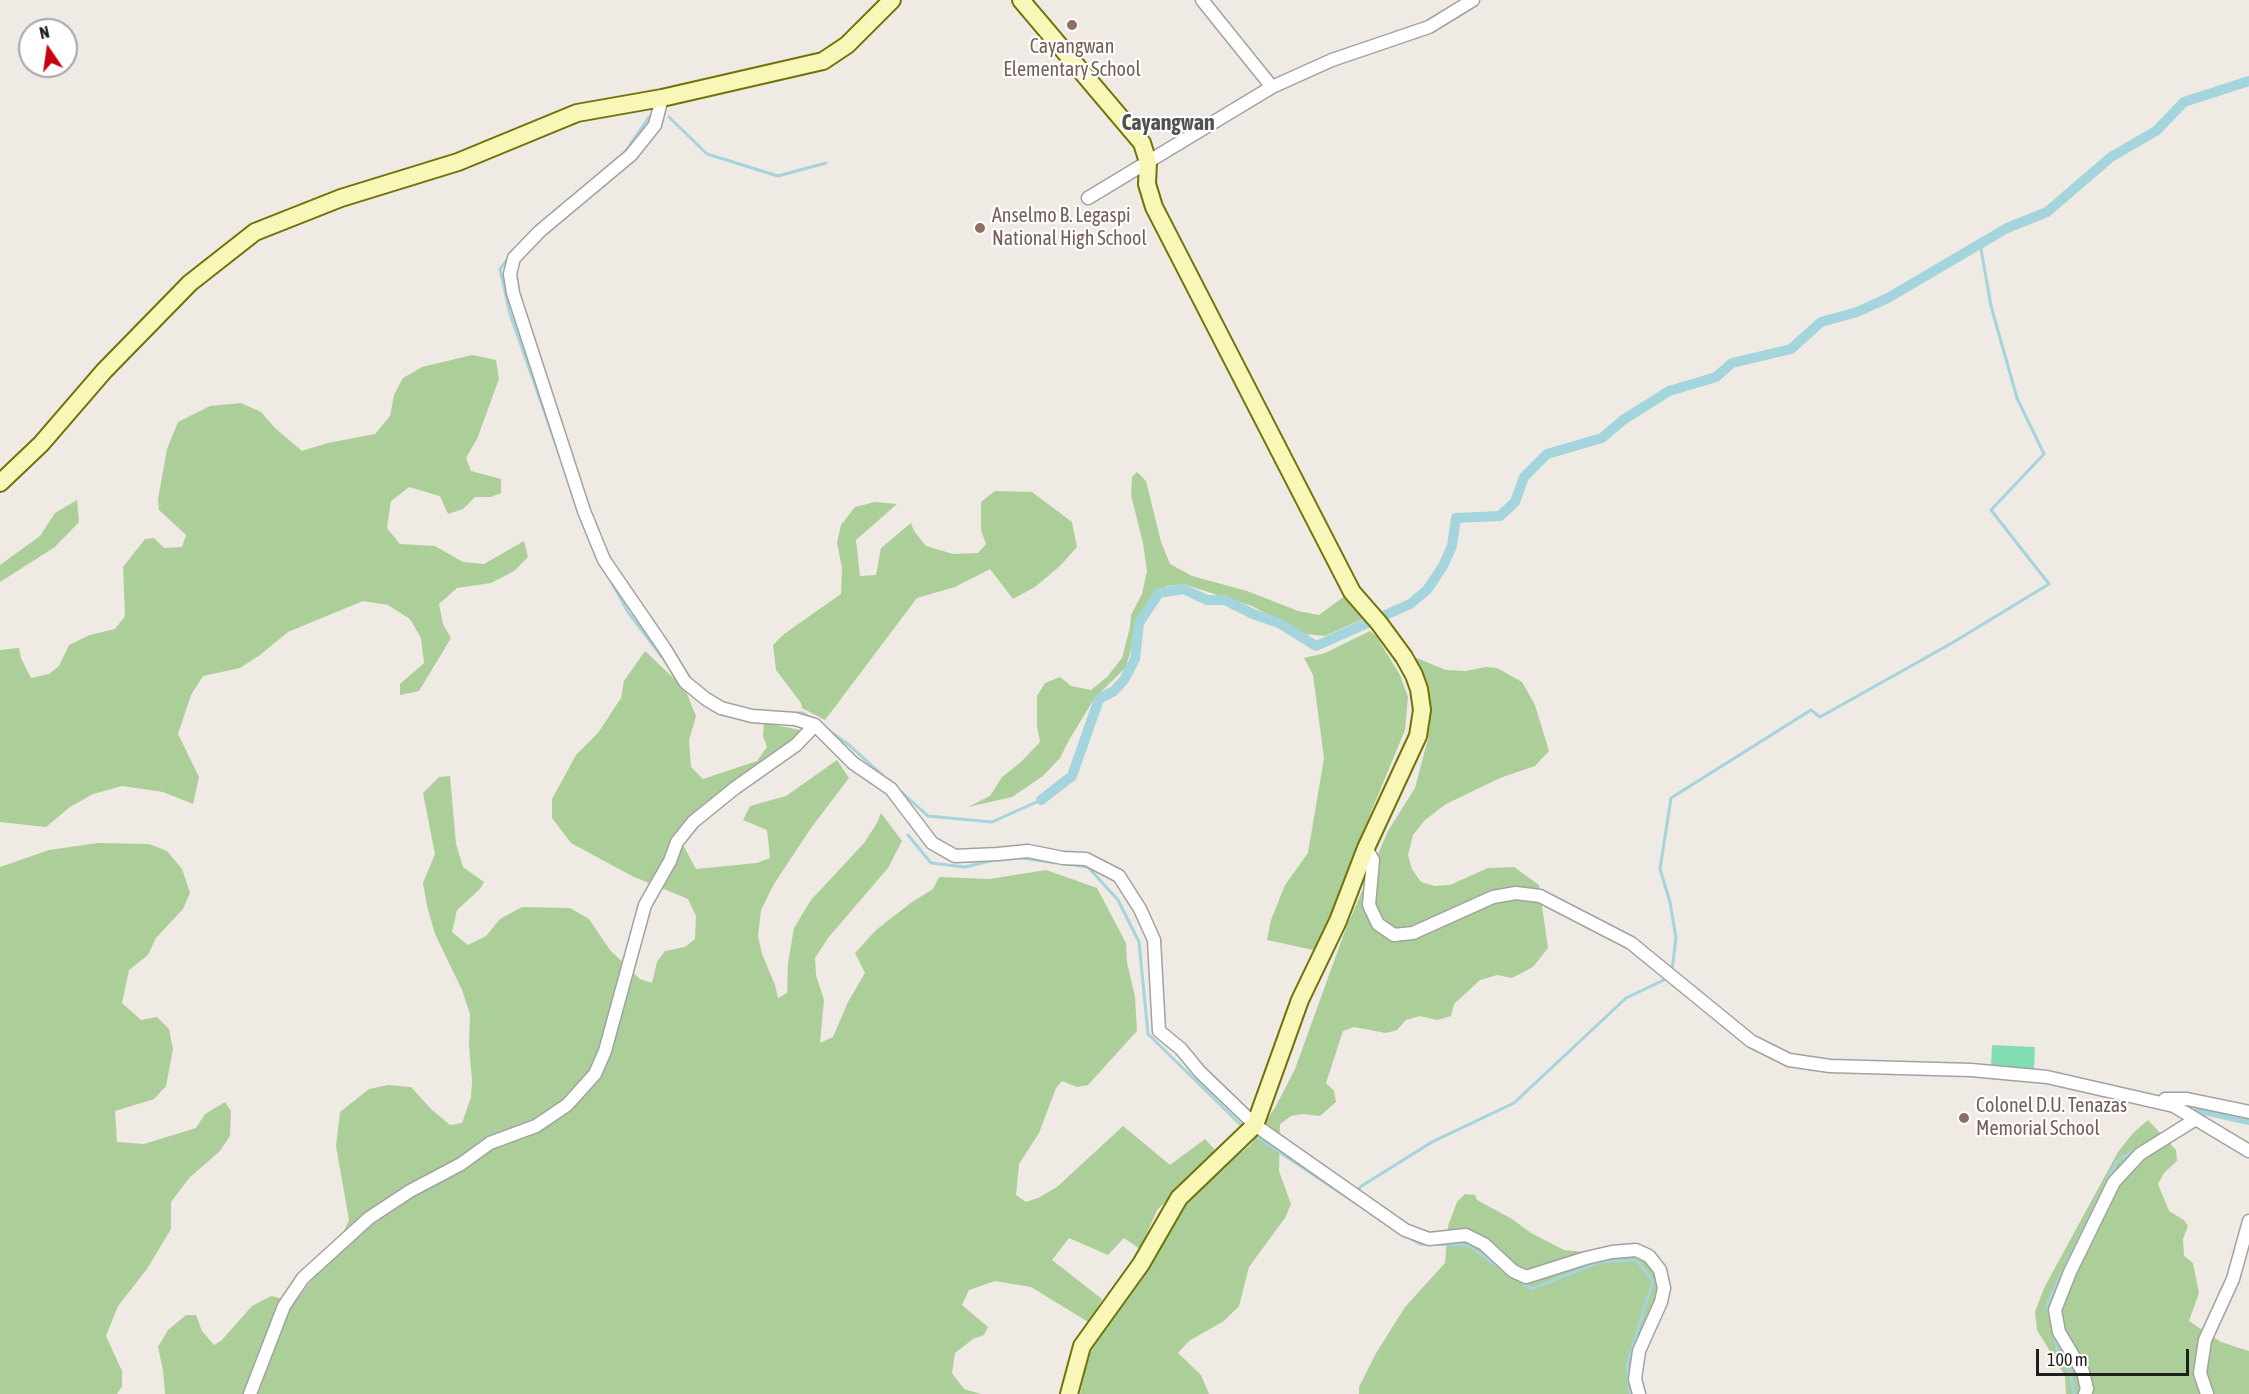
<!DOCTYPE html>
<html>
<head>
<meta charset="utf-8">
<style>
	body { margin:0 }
	#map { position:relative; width:2249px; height:1394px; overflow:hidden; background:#efeae4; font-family:"Asap Condensed",sans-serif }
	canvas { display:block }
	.north { position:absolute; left:18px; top:18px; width:60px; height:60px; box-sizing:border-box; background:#fff; border:2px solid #a5a5a5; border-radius:50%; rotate:347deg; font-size:16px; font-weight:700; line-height:24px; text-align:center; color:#1e1e1e }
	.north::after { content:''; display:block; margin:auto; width:21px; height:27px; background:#c90212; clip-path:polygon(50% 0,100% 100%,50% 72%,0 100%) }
	.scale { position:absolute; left:2036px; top:1349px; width:153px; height:27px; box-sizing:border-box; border:3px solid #1e1e1e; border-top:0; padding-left:8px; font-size:18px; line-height:21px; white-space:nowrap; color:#1e1e1e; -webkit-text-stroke:4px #fff; paint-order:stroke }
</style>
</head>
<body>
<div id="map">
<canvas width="2249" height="1394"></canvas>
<div class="north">N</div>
<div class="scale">100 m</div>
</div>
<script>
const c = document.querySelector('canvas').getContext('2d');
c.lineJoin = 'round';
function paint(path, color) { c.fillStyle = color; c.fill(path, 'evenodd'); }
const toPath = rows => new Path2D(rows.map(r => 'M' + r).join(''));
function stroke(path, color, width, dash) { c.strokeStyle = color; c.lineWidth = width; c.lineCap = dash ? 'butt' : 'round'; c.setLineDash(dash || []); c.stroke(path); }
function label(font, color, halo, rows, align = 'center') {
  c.font = font + ' "Asap Condensed",sans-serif'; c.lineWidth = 4.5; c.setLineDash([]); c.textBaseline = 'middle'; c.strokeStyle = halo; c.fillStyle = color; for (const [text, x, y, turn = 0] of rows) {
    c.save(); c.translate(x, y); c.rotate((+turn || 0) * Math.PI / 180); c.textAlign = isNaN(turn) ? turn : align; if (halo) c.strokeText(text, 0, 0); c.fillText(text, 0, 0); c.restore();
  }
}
paint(toPath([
	[472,355,496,360,499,379,477,439,466,458,471,471,501,479,501,493,491,497,475,497,463,509,448,514,440,496,409,487,391,501,387,528,400,544,435,546,463,562,484,564,524,541,528,557,514,571,491,583,457,588,439,604,443,624,451,638,419,691,400,695,400,684,424,663,421,638,410,619,388,605,363,601,288,632,260,655,240,668,203,676,191,695,178,734,199,777,193,804,163,792,122,786,93,794,70,807,46,827,0,822,0,650,19,648,21,658,31,678,49,674,59,666,69,645,90,635,115,629,125,616,123,567,145,539,154,538,164,548,182,547,186,535,159,510,158,499,167,449,178,422,210,406,241,403,261,412,275,428,302,451,328,443,375,434,390,416,394,395,403,378,422,367],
	[1137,472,1146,481,1161,542,1170,564,1192,576,1247,591,1298,611,1319,615,1346,595,1363,619,1325,636,1305,634,1252,606,1183,584,1167,586,1155,592,1141,613,1126,667,1094,699,1069,740,1060,758,1043,776,1012,797,968,807,990,796,1002,777,1021,762,1040,742,1037,726,1037,696,1045,683,1060,677,1071,686,1091,690,1107,677,1122,658,1130,627,1131,615,1142,594,1147,571,1143,543,1131,495,1132,477],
	[995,491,1032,492,1072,522,1077,547,1060,566,1035,587,1013,599,990,569,955,587,917,598,825,720,802,708,801,703,776,670,773,645,784,634,841,594,842,568,837,543,841,525,855,507,875,502,897,504,856,540,860,576,876,575,881,548,911,523,914,531,926,546,953,554,978,553,986,544,981,530,981,502],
	[77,500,79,522,55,547,0,582,0,565,40,536,55,513],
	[1370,631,1376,636,1400,675,1408,697,1405,730,1371,812,1318,951,1267,940,1271,920,1285,885,1308,853,1324,758,1313,675,1304,658,1325,653],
	[645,651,685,689,696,716,689,740,691,767,703,779,757,761,767,747,763,736,764,723,805,731,746,786,690,834,683,845,696,869,757,863,770,858,767,830,743,820,750,806,786,796,837,760,849,778,811,828,774,884,761,910,758,936,762,954,775,985,778,998,787,993,788,963,794,928,811,900,864,843,877,823,881,813,902,841,888,868,828,938,815,958,816,975,824,1000,820,1043,833,1037,848,1002,865,973,855,953,876,930,912,902,933,889,939,877,990,879,1046,870,1097,888,1126,943,1127,962,1135,997,1137,1031,1088,1085,1077,1087,1062,1081,1056,1088,1039,1133,1019,1164,1016,1195,1026,1202,1038,1198,1057,1187,1123,1126,1170,1165,1205,1139,1217,1152,1157,1210,1140,1249,1124,1238,1108,1255,1069,1238,1052,1260,1102,1299,1090,1323,1031,1287,995,1281,969,1290,962,1305,988,1327,984,1335,973,1339,955,1353,952,1373,964,1389,981,1394,165,1394,163,1370,158,1347,168,1330,186,1315,196,1315,202,1331,214,1345,222,1340,252,1306,271,1296,295,1302,336,1248,349,1220,336,1146,340,1112,369,1089,388,1085,411,1087,431,1109,450,1125,462,1123,471,1097,472,1082,469,1044,470,1014,462,990,435,934,427,906,423,883,435,854,423,793,439,777,450,776,456,844,463,867,484,882,480,889,457,910,452,932,468,945,486,936,500,919,522,907,570,908,589,919,610,950,640,979,652,983,657,962,665,951,685,947,695,939,696,916,688,899,632,876,571,843,552,818,552,799,576,755,598,733,621,698,624,681],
	[1409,655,1446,670,1466,671,1486,667,1497,668,1522,682,1535,705,1549,751,1535,766,1500,778,1446,804,1425,820,1413,835,1408,855,1412,869,1421,882,1435,886,1450,885,1488,868,1514,867,1539,885,1548,948,1533,967,1512,978,1497,975,1480,980,1454,1004,1451,1016,1437,1020,1420,1016,1406,1020,1397,1030,1386,1033,1354,1027,1343,1031,1326,1083,1334,1091,1336,1102,1320,1116,1303,1114,1291,1116,1280,1124,1279,1171,1291,1204,1285,1218,1249,1267,1239,1306,1224,1321,1189,1341,1178,1353,1201,1375,1209,1394,1080,1394,1088,1358,1111,1310,1184,1202,1251,1144,1276,1106,1295,1069,1345,931,1388,831,1415,788,1421,765,1428,739,1427,704],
	[98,843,149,844,167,851,182,869,190,893,183,909,156,938,148,955,129,970,122,1003,141,1020,157,1017,169,1029,173,1049,166,1086,154,1099,115,1111,117,1142,144,1144,196,1128,205,1114,225,1102,231,1111,230,1136,219,1152,190,1177,171,1202,171,1229,147,1269,118,1306,106,1336,122,1371,122,1386,117,1394,0,1394,0,867,49,850],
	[2148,1120,2176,1150,2177,1161,2164,1173,2158,1184,2169,1211,2184,1220,2188,1226,2183,1239,2184,1256,2193,1263,2199,1293,2189,1321,2221,1342,2249,1351,2249,1394,2066,1394,2065,1376,2037,1330,2035,1312,2044,1288,2118,1152,2133,1133],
	[1465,1194,1475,1195,1477,1200,1512,1219,1531,1233,1564,1250,1639,1257,1648,1263,1655,1272,1660,1291,1632,1363,1637,1394,1359,1394,1359,1387,1375,1355,1405,1307,1445,1263,1448,1226,1457,1202]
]), '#acce99');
paint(toPath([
	[1992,1045,2035,1047,2034,1069,1991,1067]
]), '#82ddb3');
stroke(toPath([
	[669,117,707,154,778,176,826,163],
	[623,155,649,117],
	[520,243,500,269,510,314,567,476],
	[607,574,628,612,662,657,666,658],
	[794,713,803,713,810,718],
	[828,730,849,745,889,781],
	[897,788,928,816,992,822,1041,800],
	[908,835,931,863,965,867,994,860],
	[1015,857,1056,863],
	[1066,864,1088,867,1118,900,1139,942,1148,1034,1244,1128],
	[1672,970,1676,938,1670,902,1660,869,1671,798,1811,710,1820,717,1952,643,2049,584,1991,510,2044,454,2017,398,1991,306,1980,243],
	[1254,1135,1393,1228],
	[1357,1192,1360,1187,1432,1142,1514,1103,1626,998,1666,979],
	[1406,1236,1420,1244,1467,1245,1506,1272],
	[1514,1277,1531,1289,1600,1262,1636,1260,1653,1281,1627,1364,1630,1394],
	[2051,1319,2047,1304,2117,1161,2139,1148],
	[2054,1334,2058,1351,2070,1371,2074,1394]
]), '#a4d4dc', 3);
stroke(toPath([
	[1041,800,1072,776,1099,699,1114,691,1124,680,1135,659,1139,623,1159,593,1183,589,1207,600,1225,600,1253,614,1279,623,1316,646,1410,604,1427,590,1443,566,1452,546,1456,518,1500,516,1515,502,1524,477,1547,454,1602,438,1623,420,1669,391,1716,377,1732,363,1791,349,1821,322,1857,312,1888,298,2007,228,2047,212,2111,157,2156,131,2184,102,2249,81],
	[2197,1113,2205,1110,2249,1120]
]), '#a4d4dc', 10);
const street = toPath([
	[1202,0,1272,87],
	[662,98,655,125,631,155,540,231,514,258,510,274,513,293,584,511,604,560,665,649,685,682,706,699,721,708,752,716,795,719,815,725,853,763,891,789,932,843,955,856,998,854,1028,851,1063,858,1086,859,1119,876,1140,909,1154,940,1159,1031,1181,1049,1200,1072,1255,1125,1405,1230,1429,1239,1466,1235,1484,1244,1513,1271,1526,1277,1586,1258,1612,1252,1636,1250,1649,1256,1660,1270,1664,1288,1661,1302,1639,1351,1635,1379,1639,1394],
	[1088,198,1272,87,1332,60,1429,27,1473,0],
	[1366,848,1373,860,1369,905,1378,924,1394,935,1413,933,1493,897,1516,893,1540,896,1631,943,1751,1041,1789,1060,1830,1066,1971,1070,2047,1077,2174,1106,2249,1151],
	[2165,1099,2187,1099,2249,1112],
	[250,1394,284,1306,303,1278,369,1218,410,1191,461,1164,490,1143,536,1126,567,1105,595,1074,605,1051,645,905,670,861,677,842,693,822,735,788,796,745,815,725],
	[2085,1394,2087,1389,2083,1372,2059,1332,2055,1310,2070,1272,2114,1182,2140,1154,2196,1119],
	[2207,1394,2200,1373,2205,1340,2233,1279,2249,1221]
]);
const secondary = toPath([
	[1021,0,1142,143,1148,162,1147,184,1154,207,1352,592,1379,623,1404,657,1414,675,1419,689,1422,710,1418,736,1366,848,1338,921,1300,1000,1255,1125,1179,1198,1141,1264,1082,1346,1069,1394],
	[0,483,41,444,104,371,190,283,255,232,341,198,458,162,577,113,662,98,823,61,847,45,892,0]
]);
stroke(street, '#a2a2a2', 15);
stroke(secondary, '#707306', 20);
stroke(street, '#fff', 12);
stroke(secondary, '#f9f7b8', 16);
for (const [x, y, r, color] of [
	[1072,25,6,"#8d6e63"],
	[980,228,6,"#8d6e63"],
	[1964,1118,6,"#8d6e63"]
]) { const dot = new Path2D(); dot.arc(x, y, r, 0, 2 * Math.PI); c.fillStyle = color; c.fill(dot); stroke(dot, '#fff', 2); }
label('20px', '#785e54', '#fff', [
	["Cayangwan",1072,47,"center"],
	["Elementary School",1072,70,"center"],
	["Anselmo B. Legaspi",992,216],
	["National High School",992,239],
	["Colonel D.U. Tenazas",1976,1106],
	["Memorial School",1976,1129]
], 'left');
label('bold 22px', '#515151', '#fff', [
	["Cayangwan",1168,123]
]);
</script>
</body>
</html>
